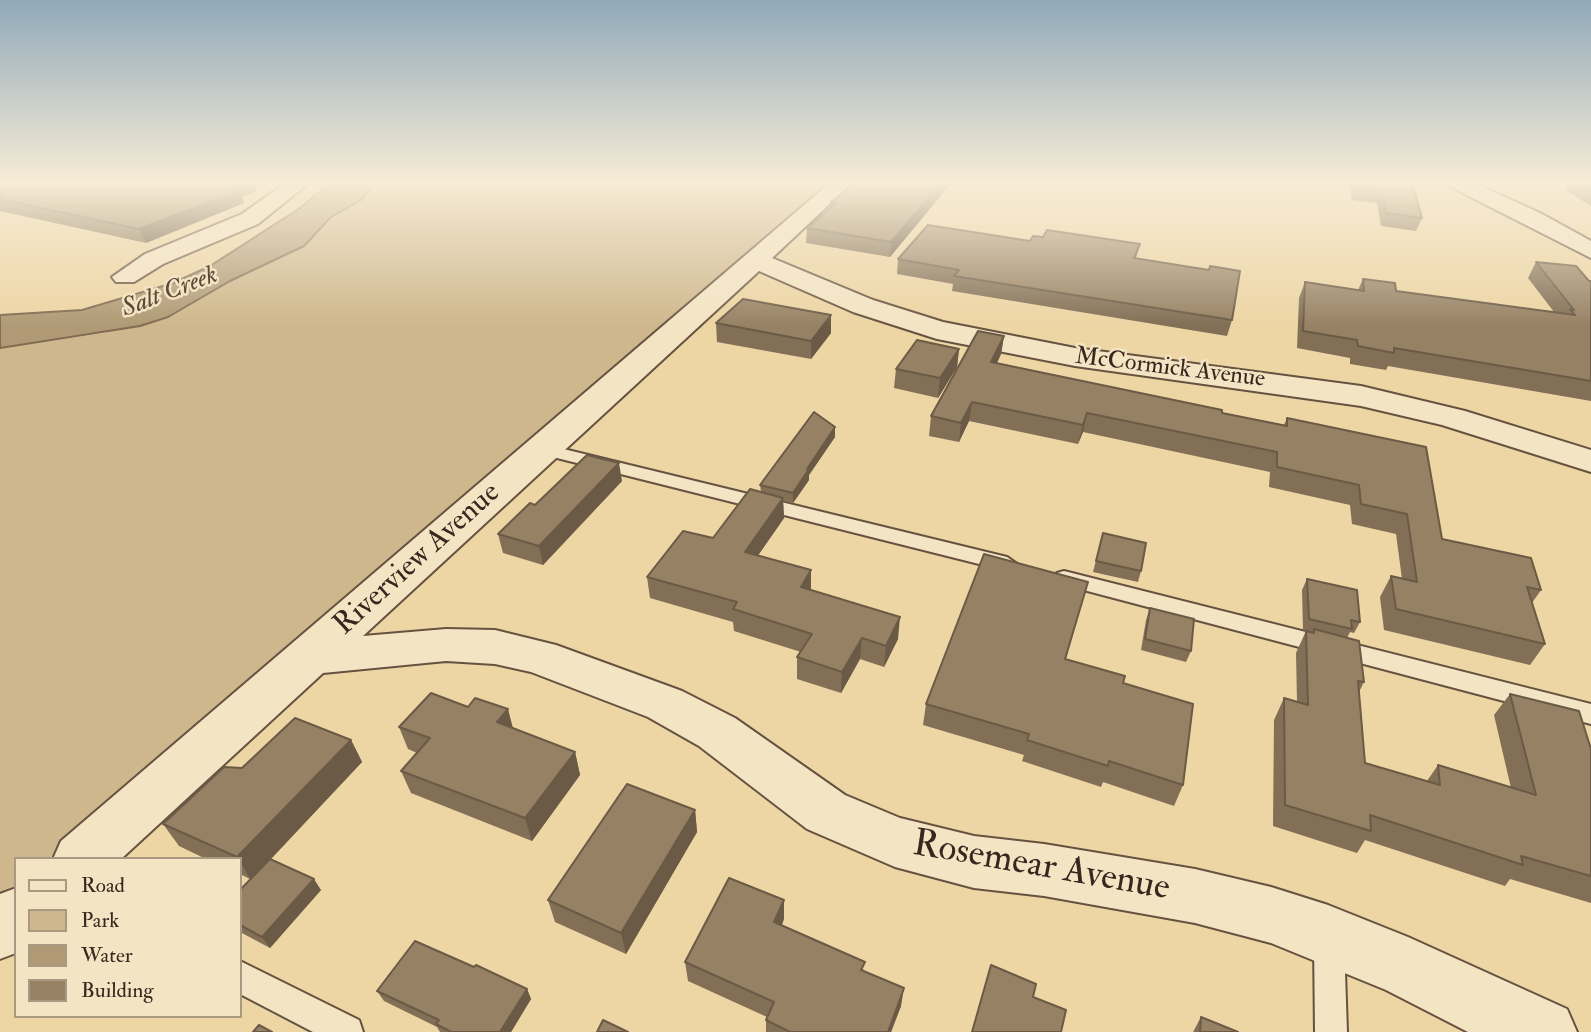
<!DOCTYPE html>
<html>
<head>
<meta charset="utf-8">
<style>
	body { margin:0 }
	#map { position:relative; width:1591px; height:1032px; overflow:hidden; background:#edd5a4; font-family:"IM FELL Double Pica",serif }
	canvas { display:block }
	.legend { position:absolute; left:14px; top:857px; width:228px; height:161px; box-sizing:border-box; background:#f3e4c4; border:2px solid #a99882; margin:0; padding:9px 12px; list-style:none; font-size:21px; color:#39261e }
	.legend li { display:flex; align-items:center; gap:14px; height:35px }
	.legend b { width:35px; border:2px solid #a99882 }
</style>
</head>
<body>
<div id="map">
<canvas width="1591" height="1032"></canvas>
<ul class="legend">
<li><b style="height:9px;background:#f3e4c4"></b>Road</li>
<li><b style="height:19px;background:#ceb78d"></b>Park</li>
<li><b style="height:19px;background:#b09a76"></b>Water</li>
<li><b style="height:19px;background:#978164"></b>Building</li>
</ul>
</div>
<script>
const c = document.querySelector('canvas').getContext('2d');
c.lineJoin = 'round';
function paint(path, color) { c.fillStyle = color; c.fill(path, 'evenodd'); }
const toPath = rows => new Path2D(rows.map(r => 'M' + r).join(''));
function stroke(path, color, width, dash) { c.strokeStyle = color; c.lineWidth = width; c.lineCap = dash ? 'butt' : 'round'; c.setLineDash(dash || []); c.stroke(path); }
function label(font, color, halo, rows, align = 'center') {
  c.font = font + ' "IM FELL Double Pica",serif'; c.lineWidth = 5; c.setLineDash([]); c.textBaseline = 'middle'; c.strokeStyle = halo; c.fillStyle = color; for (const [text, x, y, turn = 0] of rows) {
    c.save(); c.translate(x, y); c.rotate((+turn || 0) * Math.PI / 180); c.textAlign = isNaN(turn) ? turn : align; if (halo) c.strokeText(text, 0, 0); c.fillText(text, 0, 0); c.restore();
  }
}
paint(toPath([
	[376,182,828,182,48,859,16,859,16,886,0,900,0,348,104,333,168,317,230,281,303,246,331,217,361,200]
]), '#ceb78d');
const water = toPath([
	[331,182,376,182,361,200,331,217,304,246,230,281,168,317,140,326,0,348,0,315,82,310,173,283,210,266,300,208,331,182]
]);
paint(water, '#b09a76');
stroke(water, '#806c53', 2);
const lane = toPath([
	[543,444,1007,557,1017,564,1007,571,537,453,534,449,537,445,543,444],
	[1064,571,1591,704,1591,724,1057,583,1054,578,1057,573,1064,571],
	[1329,927,1340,931,1344,942,1347,1032,1315,1032,1314,942,1318,931,1329,927],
	[240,961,359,1020,363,1032,313,1032,240,994,240,961]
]);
const street = toPath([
	[287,182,310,182,258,224,163,264,134,282,116,282,112,277,145,254,242,214,287,182],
	[831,182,853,182,772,258,873,300,943,322,1075,348,1361,386,1465,411,1591,450,1591,472,1442,425,1361,406,1075,366,937,339,853,312,759,271,363,636,446,629,495,630,556,645,682,691,735,718,845,795,900,818,974,836,1044,844,1195,869,1271,887,1328,905,1408,937,1567,1009,1577,1032,1468,1032,1386,990,1271,943,1195,923,1044,896,974,888,895,867,807,829,699,746,648,717,531,672,495,664,446,661,323,673,121,859,53,859,61,841,831,182],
	[1446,182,1472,182,1540,213,1591,241,1591,258,1449,186,1446,182],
	[16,888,16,953,0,959,0,894,16,888]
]);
stroke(lane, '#665240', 4);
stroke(street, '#665240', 4);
paint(lane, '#f3e4c4');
paint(street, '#f3e4c4');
paint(toPath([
	[0,182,256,186,257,191,242,197,244,203,146,243,0,211],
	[856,182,952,182,890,257,806,243,807,228,831,207,831,202],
	[1348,182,1412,182,1422,218,1416,231,1381,226,1377,203,1352,200],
	[1569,182,1591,182,1591,206,1565,190],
	[1043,237,1140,244,1136,258,1232,320,1227,336,952,291,953,284,897,274,898,259,1030,241],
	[1536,262,1591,281,1591,401,1388,366,1386,370,1350,364,1350,358,1297,348,1299,298,1305,282,1358,290,1363,279,1396,291,1554,312,1528,278],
	[716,323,831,333,811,359,717,342],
	[1004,336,1001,354,997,363,1222,413,1284,425,1287,418,1442,539,1541,590,1532,603,1545,644,1530,665,1384,630,1380,597,1391,576,1402,579,1396,534,1352,524,1350,505,1269,487,1270,472,1083,432,1078,444,969,421,959,442,929,436,931,416],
	[959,349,957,367,938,398,894,388,896,369],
	[835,427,835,437,809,475,809,480,793,503,783,501,784,518,758,555,811,570,811,590,898,639,884,667,860,659,841,693,797,679,797,657,801,652,734,631,733,622,650,598,647,577,713,538,761,492,760,485],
	[622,481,543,565,503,553,498,534,535,505],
	[1103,533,1141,571,1138,582,1093,572],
	[1307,579,1360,622,1354,633,1350,632,1347,638,1364,682,1359,692,1365,763,1427,781,1438,765,1511,788,1494,715,1510,694,1591,749,1591,903,1510,879,1505,886,1365,840,1357,853,1273,826,1274,720,1284,698,1297,702,1296,653,1306,631,1313,632,1303,630,1302,590],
	[1088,582,1066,659,1123,683,1183,785,1174,806,1103,782,1101,787,1022,761,1024,755,923,725,926,704],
	[1150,608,1191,651,1186,662,1141,650,1146,620],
	[399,727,513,728,575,752,580,775,532,841,411,793,401,771,417,753,408,749],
	[351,740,362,762,271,859,321,890,270,948,240,932,240,890,250,879,240,874,240,859,206,859,179,846,163,824,242,768],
	[695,810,697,832,626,954,555,922,548,900],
	[784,900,784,919,782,925,864,970,901,1006,891,1032,766,1032,766,1020,767,1017,688,981,685,962],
	[474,967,527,989,531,999,511,1032,440,1032,437,1027,384,1001,377,991],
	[1201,1017,1238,1032,1193,1032]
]), '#826f56');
paint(toPath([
	[242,182,269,182,256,186,257,191,242,197,244,203,146,243,139,229,226,188],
	[942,182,952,182,890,257,891,242],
	[831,315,831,333,811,359,811,341],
	[1004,336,1001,354,989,380,991,362],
	[959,349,957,367,938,398,940,378],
	[972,402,969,421,959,442,961,423],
	[1087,413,1083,432,1078,444,1083,425],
	[835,427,835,437,809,475,809,480,793,503,793,493,807,469],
	[619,463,622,481,543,565,539,546],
	[783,498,784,518,746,573,745,552],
	[811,570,811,591,801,587],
	[900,617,898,639,884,667,886,646],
	[862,638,860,659,841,693,842,672],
	[508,709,514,732,497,722],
	[351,740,362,762,251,880,240,862,240,859,237,857],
	[575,752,580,775,532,841,525,818],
	[695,810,697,832,626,954,621,933],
	[314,879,321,890,270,948,262,937],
	[784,900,784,919,775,940,774,922],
	[904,988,901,1006,891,1032,888,1032],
	[527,989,531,999,511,1032,500,1032]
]), '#6a5a46');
const building = toPath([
	[0,182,242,182,226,188,240,190,139,229,0,199,0,182],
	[856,182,942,182,891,242,807,228,836,203,831,202,856,182],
	[1355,182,1412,182,1422,218,1386,213,1382,191,1357,188,1355,182],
	[1581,182,1591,182,1591,187,1581,182],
	[928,225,1030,241,1033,236,1043,237,1047,230,1140,244,1134,258,1209,270,1210,266,1240,271,1232,320,954,276,959,270,898,259,928,225],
	[1536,262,1576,266,1589,281,1591,281,1591,381,1394,348,1394,353,1358,346,1357,340,1303,331,1305,282,1364,291,1363,279,1395,283,1396,291,1575,315,1570,309,1574,310,1536,262],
	[743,299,831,315,811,341,716,323,743,299],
	[978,331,1004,336,991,362,1222,410,1222,413,1287,426,1287,418,1426,447,1442,539,1531,558,1541,590,1527,587,1545,644,1396,609,1391,576,1417,582,1407,514,1361,504,1359,485,1277,467,1277,452,1087,413,1083,425,972,402,961,423,931,416,978,331],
	[917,340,959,349,940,378,896,369,917,340],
	[814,412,835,427,807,469,809,469,793,493,760,485,814,412],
	[587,455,619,463,539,546,498,534,530,503,535,505,587,455],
	[750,489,783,498,745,552,811,570,801,587,900,617,886,646,862,638,842,672,797,657,812,634,733,609,737,602,647,577,683,531,713,538,750,489],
	[1103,533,1146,543,1141,571,1096,561,1103,533],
	[984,554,1088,582,1065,659,1125,676,1123,683,1193,704,1183,785,1109,761,1108,766,1027,740,1029,734,926,704,984,554],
	[1307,579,1357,590,1360,622,1351,620,1352,629,1309,619,1307,579],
	[1150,608,1194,619,1191,651,1145,639,1150,608],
	[1314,629,1359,641,1364,682,1358,681,1365,763,1440,785,1438,765,1536,795,1510,694,1579,711,1591,749,1591,876,1521,856,1523,865,1370,815,1371,831,1285,805,1284,698,1308,705,1306,631,1314,633,1314,629],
	[431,693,468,707,475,698,508,709,497,722,575,752,525,818,401,771,430,738,399,727,431,693],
	[295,718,351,740,237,857,163,824,224,767,242,768,295,718],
	[627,784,695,810,621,933,548,900,627,784],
	[270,859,314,879,262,937,240,925,240,890,270,859],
	[729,878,784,900,774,922,865,962,861,970,904,988,888,1032,790,1032,766,1020,774,1002,685,962,729,878],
	[415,941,474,967,476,965,527,989,500,1032,451,1032,436,1024,439,1020,377,991,415,941],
	[991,965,1036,984,1033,997,1066,1010,1061,1032,972,1032,991,965],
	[1201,1017,1238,1032,1200,1032,1201,1017],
	[603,1020,628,1032,597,1032,603,1020],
	[259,1025,272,1032,253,1032,259,1025]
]);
paint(building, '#978164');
stroke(building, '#6a5a46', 2);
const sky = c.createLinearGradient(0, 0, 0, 326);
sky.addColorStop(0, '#91aaba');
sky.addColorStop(0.56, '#f7ecd6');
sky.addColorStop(1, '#f7ecd600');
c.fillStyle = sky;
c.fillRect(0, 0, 1591, 326);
label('24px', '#39261e', '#f3e4c4', [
	["McCormick Avenue",1170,369,7]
]);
label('italic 26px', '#5d4938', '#f3e4c4', [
	["Salt Creek",170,293,-21]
]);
label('30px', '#39261e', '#f3e4c4', [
	["Riverview Avenue",418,560,-42]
]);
label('37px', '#39261e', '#f3e4c4', [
	["Rosemear Avenue",1041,868,10]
]);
</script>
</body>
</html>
